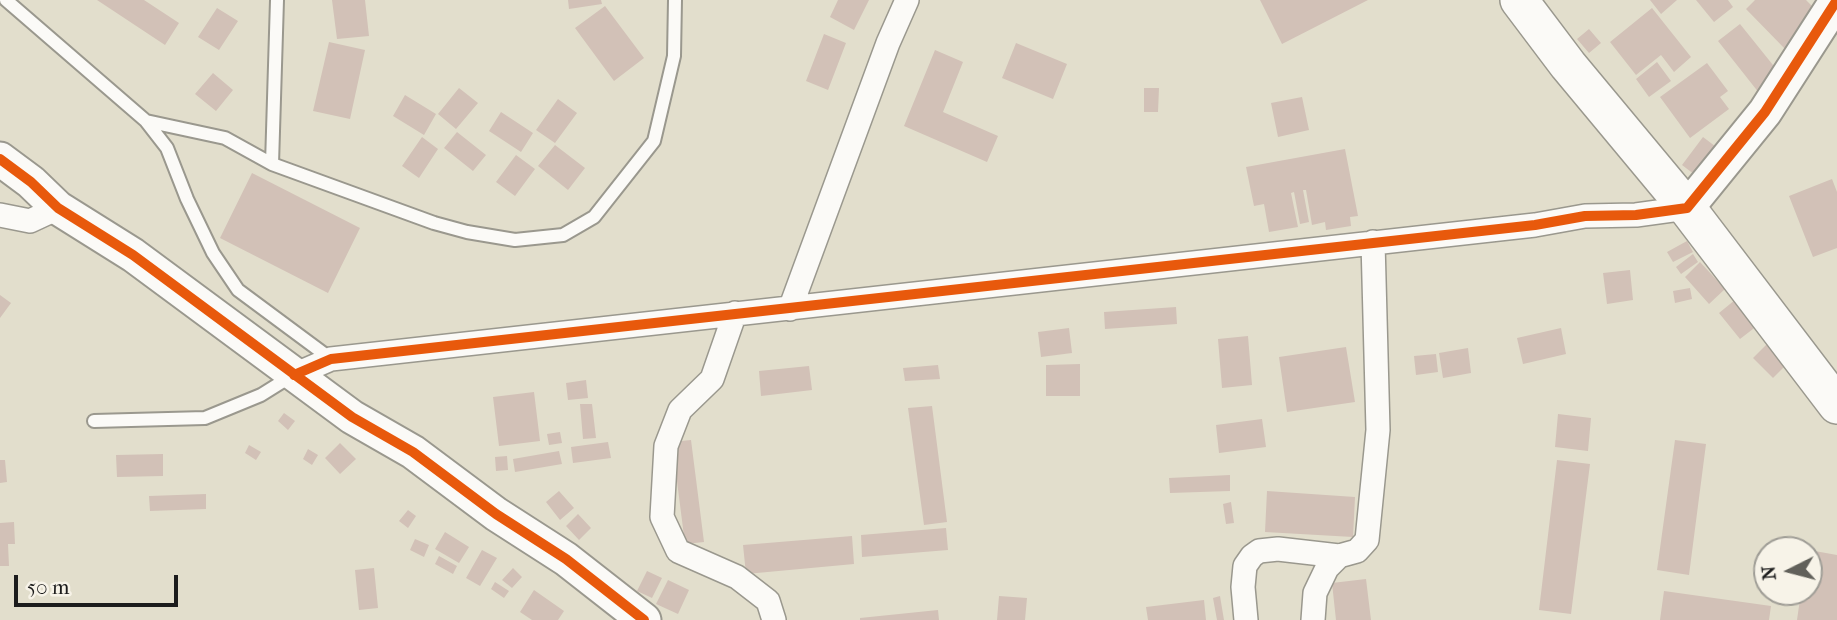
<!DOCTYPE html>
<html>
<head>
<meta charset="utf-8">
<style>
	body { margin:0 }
	#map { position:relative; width:1837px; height:620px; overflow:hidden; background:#e2decc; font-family:"IM FELL French Canon",serif }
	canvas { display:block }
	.north { position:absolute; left:1753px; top:536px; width:70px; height:70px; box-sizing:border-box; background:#f7f3e8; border:2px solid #9f9d96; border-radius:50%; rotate:264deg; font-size:19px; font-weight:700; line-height:28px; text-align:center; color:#1c1c1c }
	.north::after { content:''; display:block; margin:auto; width:24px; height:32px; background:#61605a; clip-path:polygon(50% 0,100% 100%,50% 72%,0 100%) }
	.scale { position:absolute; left:14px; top:575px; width:164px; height:32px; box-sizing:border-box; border:4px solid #1c1c1c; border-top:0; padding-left:9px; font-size:21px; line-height:24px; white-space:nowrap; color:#1c1c1c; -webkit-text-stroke:5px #f7f3e8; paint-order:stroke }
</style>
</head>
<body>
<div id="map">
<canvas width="1837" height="620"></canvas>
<div class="north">N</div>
<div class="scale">50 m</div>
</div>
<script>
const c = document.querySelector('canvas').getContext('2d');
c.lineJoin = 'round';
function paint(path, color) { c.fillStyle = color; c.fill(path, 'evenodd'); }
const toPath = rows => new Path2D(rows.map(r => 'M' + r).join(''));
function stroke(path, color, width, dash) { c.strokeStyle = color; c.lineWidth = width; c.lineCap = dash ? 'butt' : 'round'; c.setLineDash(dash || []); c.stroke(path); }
paint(toPath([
	[97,0,144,0,179,23,165,45],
	[332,0,365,0,369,36,337,39],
	[568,0,601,0,602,4,569,9],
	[838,0,869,0,854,30,830,17],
	[1260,0,1368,0,1282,44],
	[1650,0,1677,0,1661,14],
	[1696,0,1728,0,1733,7,1714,22],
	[1755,0,1806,0,1821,15,1786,50,1746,9],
	[605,6,644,58,614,81,575,28],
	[217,8,238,21,219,50,198,37],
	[1652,8,1691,57,1674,72,1661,55,1636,75,1610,42],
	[1740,24,1785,80,1763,98,1718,41],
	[1589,29,1601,43,1589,53,1577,39],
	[824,34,846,43,828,90,806,81],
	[329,42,365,50,350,119,313,111],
	[1016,43,1067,64,1053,99,1002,78],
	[935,50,963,62,943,112,998,136,987,162,904,126],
	[1657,62,1671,81,1649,97,1636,79],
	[1707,63,1728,91,1720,97,1729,109,1690,138,1660,97],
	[213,73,233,90,216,111,195,94],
	[459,88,478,103,456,129,438,114],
	[1144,88,1159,88,1158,112,1144,112],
	[405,95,436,114,424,135,393,116],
	[1302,97,1309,130,1278,137,1271,103],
	[558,99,577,113,555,143,536,130],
	[501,112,533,133,521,152,489,131],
	[457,132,486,155,473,171,444,148],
	[422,137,438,149,419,178,402,166],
	[1703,137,1732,159,1711,187,1682,165],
	[555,145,585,168,568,190,538,166],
	[1345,149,1358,216,1350,217,1351,226,1326,230,1325,222,1312,225,1306,190,1303,190,1309,222,1300,224,1294,192,1291,193,1298,227,1269,232,1264,204,1254,206,1246,167],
	[516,155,535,169,515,196,496,182],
	[252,173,360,228,328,293,220,238],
	[1832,179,1837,192,1837,248,1813,257,1789,196],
	[1687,241,1693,252,1673,262,1667,252],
	[1693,254,1698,262,1681,274,1676,267],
	[1700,262,1725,289,1709,304,1685,277],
	[1630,270,1633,300,1607,304,1603,273],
	[1690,288,1692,299,1675,303,1673,291],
	[0,295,11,303,0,318],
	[1741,295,1762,322,1740,339,1719,313],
	[1176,307,1177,324,1105,329,1104,312],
	[1069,328,1072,353,1041,357,1038,332],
	[1561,328,1566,354,1523,364,1517,338],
	[1248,336,1252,385,1222,388,1218,339],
	[1773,338,1793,358,1773,378,1753,358],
	[1346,347,1355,402,1287,412,1279,357],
	[1468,348,1471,373,1443,378,1439,353],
	[1436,354,1438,372,1416,375,1414,356],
	[1080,364,1080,396,1046,396,1046,365],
	[938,365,940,379,905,381,903,368],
	[809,366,812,390,761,396,759,371],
	[586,380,588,398,568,400,566,383],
	[534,392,540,441,499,446,493,397],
	[580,404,592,404,596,438,583,439],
	[932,406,947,522,924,525,908,408],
	[284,413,295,421,288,430,278,421],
	[1558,414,1591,418,1588,451,1555,447],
	[1262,419,1266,447,1219,453,1216,425],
	[560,432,562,443,549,445,547,434],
	[691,440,704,542,685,544,672,442],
	[1675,440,1706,444,1689,575,1657,570],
	[608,442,611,458,573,463,571,447],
	[340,443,356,459,340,474,325,458],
	[249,445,261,452,256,460,245,453],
	[308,449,318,455,312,465,303,459],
	[559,451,562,464,515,472,513,459],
	[163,454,163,476,117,477,116,455],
	[507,456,508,470,496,471,495,457],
	[0,460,5,460,7,482,0,483],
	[1557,460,1590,464,1571,614,1539,610],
	[1230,475,1230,491,1170,493,1169,478],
	[559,491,574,508,560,520,546,502],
	[1267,491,1355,497,1353,537,1265,532],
	[206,494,206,509,150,511,149,496],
	[1231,502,1234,523,1226,524,1223,504],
	[408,510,416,516,408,528,399,521],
	[578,514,591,528,579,540,566,526],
	[14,522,15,544,8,544,9,566,0,566,0,523],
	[946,528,948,550,862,557,861,535],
	[445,532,469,547,459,563,435,549],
	[852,536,854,564,746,574,743,545],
	[415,539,429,545,424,557,410,550],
	[482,550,497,558,480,586,466,578],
	[1809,550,1837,555,1837,620,1797,620,1801,592,1809,592],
	[439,556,457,566,453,574,435,564],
	[374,568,378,608,359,610,355,570],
	[513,568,522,577,512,588,502,580],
	[647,571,662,578,652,598,637,591],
	[1366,579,1371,620,1336,620,1332,583],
	[668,580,689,590,678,614,656,604],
	[495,582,509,591,504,598,491,589],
	[534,590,564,611,558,620,532,620,520,612],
	[1664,591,1771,606,1769,620,1660,620],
	[999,596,1027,598,1025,620,997,620],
	[1220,596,1224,620,1217,620,1213,598],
	[1204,600,1206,620,1148,620,1146,607],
	[938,610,939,620,860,620,860,618]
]), '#d2c1b7');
const lane = toPath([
	[6,0,146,121,167,148,187,199,213,253,238,290,331,359],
	[146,121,225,138,272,164,434,223,467,232,515,240,563,235,594,217,654,141,674,56,675,0],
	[272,164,277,0],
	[94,421,205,418,261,395,293,375]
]);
const street = toPath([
	[0,215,30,221,58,208],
	[790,309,888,43,907,0],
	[735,313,712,379,680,410,666,446,662,517,678,551,737,577,768,601,774,620],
	[294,375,331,359,1535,225,1585,216,1636,215,1687,208],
	[1246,620,1243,587,1245,566,1252,556,1259,551,1278,549,1339,556],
	[1313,620,1315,593,1327,568,1339,556,1357,551,1367,540,1378,430,1373,242]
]);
const secondary = toPath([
	[0,159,31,182,58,208,133,255,352,417,413,452,496,514,566,559,644,620],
	[1687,208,1765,112,1837,0]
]);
const primary = toPath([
	[1519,0,1568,65,1687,208,1837,405]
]);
stroke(lane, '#9a988e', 16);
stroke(street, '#9a988e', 26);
stroke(secondary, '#9a988e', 37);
stroke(primary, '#9a988e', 40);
stroke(lane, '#fbfaf7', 12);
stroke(street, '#fbfaf7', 23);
stroke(secondary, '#fbfaf7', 33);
stroke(primary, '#fbfaf7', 37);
stroke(toPath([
	[0,159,31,182,58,208,133,255,352,417,413,452,496,514,566,559,644,620],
	[294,375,331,359,1535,225,1585,216,1636,215,1687,208,1765,112,1837,0]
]), '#e8590c', 10);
</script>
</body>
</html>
